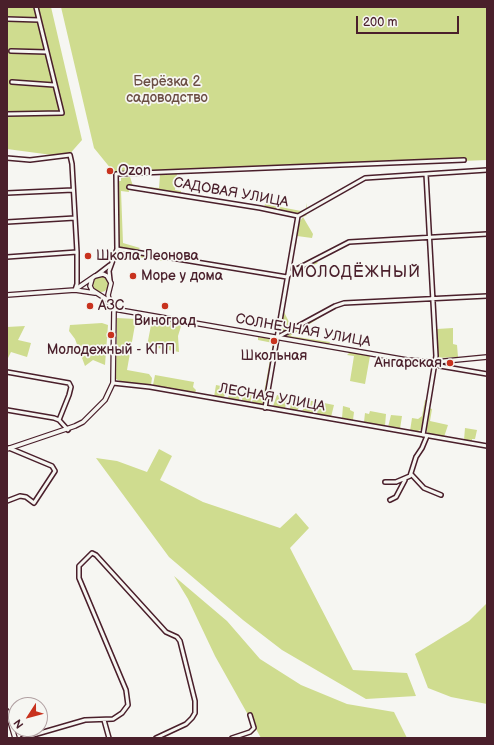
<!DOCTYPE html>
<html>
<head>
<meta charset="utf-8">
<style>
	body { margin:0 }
	#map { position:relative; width:494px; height:745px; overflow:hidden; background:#f6f6f2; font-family:"Balsamiq Sans",sans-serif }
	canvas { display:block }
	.frame { position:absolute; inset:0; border:8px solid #4a1f2b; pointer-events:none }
	.north { position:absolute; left:8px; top:697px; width:40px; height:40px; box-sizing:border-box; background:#f6f6f2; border:1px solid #b1a0a2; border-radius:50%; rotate:234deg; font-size:11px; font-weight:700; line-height:16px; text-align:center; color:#4a1f2b }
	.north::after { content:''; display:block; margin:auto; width:14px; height:18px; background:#c8321e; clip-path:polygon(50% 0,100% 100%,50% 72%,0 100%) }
	.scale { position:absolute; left:356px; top:16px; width:103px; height:18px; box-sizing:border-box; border:2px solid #4a1f2b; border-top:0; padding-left:5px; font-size:12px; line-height:14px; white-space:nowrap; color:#4a1f2b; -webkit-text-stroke:3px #f6f6f2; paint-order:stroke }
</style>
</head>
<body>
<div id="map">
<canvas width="494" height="745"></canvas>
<div class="frame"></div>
<div class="north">N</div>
<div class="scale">200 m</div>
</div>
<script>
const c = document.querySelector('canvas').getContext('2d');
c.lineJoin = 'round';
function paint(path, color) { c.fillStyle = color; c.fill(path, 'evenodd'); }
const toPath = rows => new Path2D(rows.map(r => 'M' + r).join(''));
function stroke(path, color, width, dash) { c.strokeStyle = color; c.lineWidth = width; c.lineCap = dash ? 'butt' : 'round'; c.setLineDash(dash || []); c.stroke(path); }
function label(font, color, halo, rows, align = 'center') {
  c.font = font + ' "Balsamiq Sans",sans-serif'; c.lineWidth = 3.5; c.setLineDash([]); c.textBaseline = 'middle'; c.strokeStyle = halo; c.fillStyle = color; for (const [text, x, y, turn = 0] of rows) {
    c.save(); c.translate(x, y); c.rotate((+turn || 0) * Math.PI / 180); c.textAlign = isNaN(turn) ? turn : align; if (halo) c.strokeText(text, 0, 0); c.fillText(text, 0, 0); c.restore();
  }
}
paint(toPath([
	[7,7,51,7,82,140,67,157,7,149],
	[61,7,487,7,487,160,116,175,94,148],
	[177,174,175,190,181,191,181,194,135,186,159,188,160,175],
	[130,177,133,186,128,185,129,192,121,191,123,243,140,248,138,250,120,248,118,245,118,179,119,178,119,181,121,181,121,178],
	[307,203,307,210,299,214,264,207,265,204,301,211,306,209],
	[305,214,307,215,303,217,313,234,312,238,297,236,296,246,294,245,298,224],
	[121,252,162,258,162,261,120,254,118,256,119,261,118,260,116,259,117,254],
	[316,261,318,263,291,276,288,282,284,312,292,328,285,332,279,332,288,279,291,274],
	'93 284a8 8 0 1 1 16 0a8 8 0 1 1-16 0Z',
	[434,303,437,329,453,328,453,344,457,345,458,357,438,358],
	[320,316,321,317,290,336,330,342,329,344,285,337],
	[117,318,136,319,127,370,149,374,152,378,151,385,122,382,116,379],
	[152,320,182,323,178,336,179,352,147,346],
	[102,323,108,325,105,365,93,360,85,366,75,339,69,331,70,325],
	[25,326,18,340,31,343,27,357,11,352,7,360,7,327],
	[258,337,272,339,274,343,264,404,262,406,253,404,252,402,255,392,264,393,273,343,258,340],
	[350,352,370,356,365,384,350,381,354,356,347,355],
	[155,375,194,382,193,387,196,390,195,393,153,385],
	[216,385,226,387,224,399,214,397],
	[230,387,240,389,239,401,228,399],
	[244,390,253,391,250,403,242,400],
	[277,395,287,397,285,409,273,406],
	[292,398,302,399,302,401,297,411,290,409],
	[307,400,317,402,313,413,301,412,308,404],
	[425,400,427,400,422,429,416,432,410,431,412,418,418,419,422,416],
	[319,402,334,405,331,417,317,414],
	[343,406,350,408,350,410,354,412,353,420,342,418],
	[429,408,432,409,430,421,448,425,444,437,430,434,427,432,426,427],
	[370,411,386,414,385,426,364,422,365,413,369,414],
	[391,415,402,416,400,429,388,427],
	[465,428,477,430,475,439,472,439,472,441,464,440],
	[159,449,172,456,160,480,203,502,280,528,296,513,309,528,290,548,353,670,407,673,416,696,366,699,282,650,243,620,169,557,96,458,117,461,147,472],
	[174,576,227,621,260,659,301,685,347,704,394,712,407,738,261,738,215,656,188,599],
	[487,603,487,704,451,697,428,688,415,654,469,621]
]), '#cfdc8f');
const minor = toPath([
	[7,19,39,20],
	[11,51,47,52],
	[12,82,54,85],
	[7,114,62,113,36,7],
	[7,158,30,160,70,155,72,164,77,252,77,284,75,290],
	[129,187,260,208,298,216,365,178,487,170],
	[7,193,73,190],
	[7,222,75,218],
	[117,249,287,277,291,272,349,242,487,234],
	[7,257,77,252],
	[97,275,110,265],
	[110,280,109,271,117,249,116,174,464,160],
	[278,337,335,306,344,303,487,296],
	[435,362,440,366,487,374],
	[7,372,69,383,71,387,69,395,59,420],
	[113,383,150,387,487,446],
	[265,408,298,216],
	[7,410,54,418,59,420,68,430],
	[423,435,436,356,426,174],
	[411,474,424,488,441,495],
	[385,482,396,482,410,476,416,457,422,448,427,436],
	[390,500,396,497,405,480],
	[7,501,20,496,26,497,34,503,55,471,52,466,9,448],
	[104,720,109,738],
	[23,738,85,720,113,719,122,713,128,705,126,690,79,578,79,566,92,553,96,555,166,632,177,637,180,641,195,701,195,713,192,718,186,724,156,738],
	[232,738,250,732,254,728,250,715]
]);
const tertiary = toPath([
	[92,279,90,286,92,290,106,299,114,309],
	[76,289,95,276,103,274,107,276,111,283,108,295,110,303],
	[7,295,75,290,95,293],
	[114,309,407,360,435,362,487,357],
	[7,449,75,426,83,422,105,400,113,383,114,309],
	[7,711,15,738]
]);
stroke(minor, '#4a1f2b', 6);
stroke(tertiary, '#4a1f2b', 6);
stroke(minor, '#f6f6f2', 3);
stroke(tertiary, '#f6f6f2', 3.5);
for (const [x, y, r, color] of [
	[110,171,4,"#c8321e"],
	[88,256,4,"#c8321e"],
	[133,276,4,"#c8321e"],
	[90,306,4,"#c8321e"],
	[165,306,4,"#c8321e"],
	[111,335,4,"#c8321e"],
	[274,341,4,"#c8321e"],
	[450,363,4,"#c8321e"]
]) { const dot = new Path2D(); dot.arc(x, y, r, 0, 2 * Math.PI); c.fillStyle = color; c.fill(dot); stroke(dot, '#f6f6f2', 1.5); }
label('14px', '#6b4e44', '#f6f6f2', [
	["Берёзка 2",167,82],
	["садоводство",167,98]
]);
label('14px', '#4a1f2b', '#f6f6f2', [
	["Ozon",118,171],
	["Школа Леонова",96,256],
	["Море у дома",141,276],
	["АЗС",98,306],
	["Виноград",165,321,"center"],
	["Молодежный - КПП",111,350,"center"],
	["Школьная",274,356,"center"],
	["Ангарская",442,363,"right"]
], 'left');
label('14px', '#4a1f2b', '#f6f6f2', [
	["САДОВАЯ УЛИЦА",231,193,10],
	["СОЛНЕЧНАЯ УЛИЦА",303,331,10],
	["ЛЕСНАЯ УЛИЦА",272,398,10]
]);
c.letterSpacing = '1px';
label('16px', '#4a1f2b', '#f6f6f2', [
	["МОЛОДЁЖНЫЙ",356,273]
]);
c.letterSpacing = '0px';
</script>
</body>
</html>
